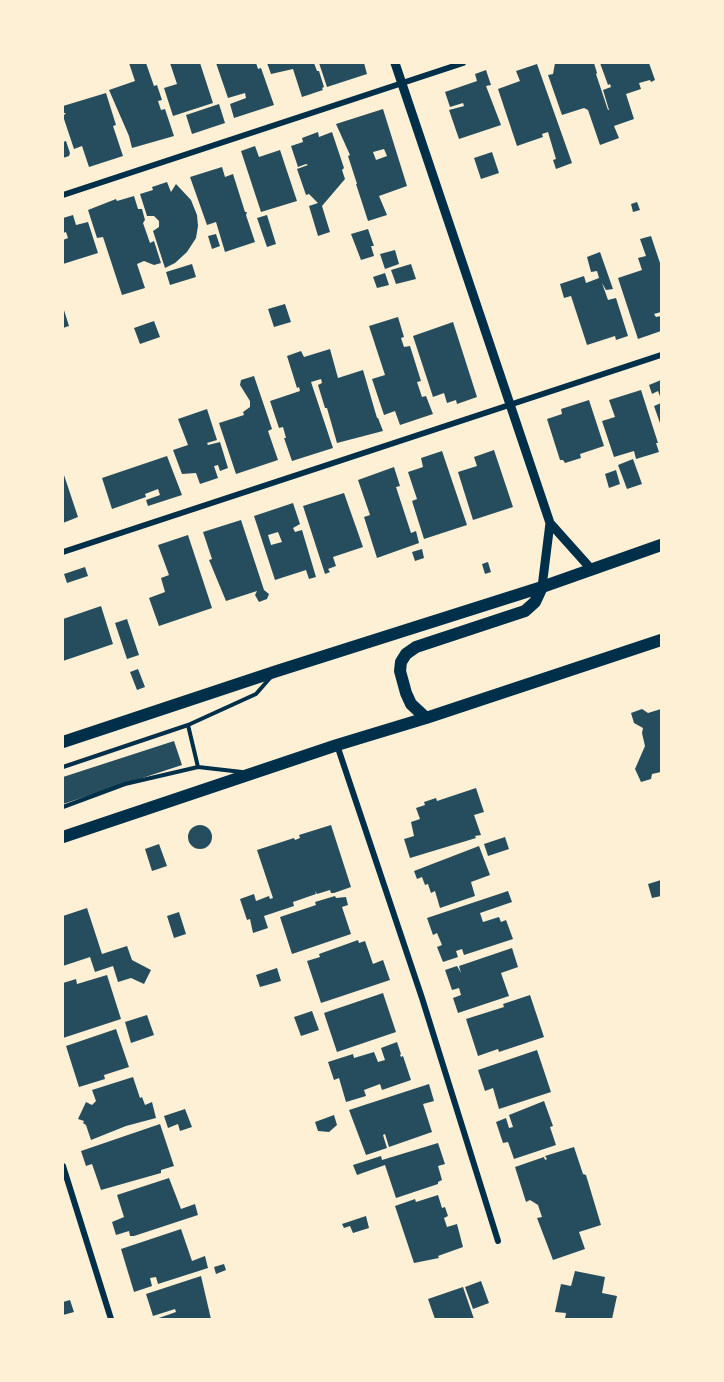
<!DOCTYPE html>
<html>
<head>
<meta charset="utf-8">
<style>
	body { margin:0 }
	#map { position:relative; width:724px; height:1382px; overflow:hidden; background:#fdf0d5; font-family:"Asap Condensed",sans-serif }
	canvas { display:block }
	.frame { position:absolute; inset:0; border:64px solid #fdf0d5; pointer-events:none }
</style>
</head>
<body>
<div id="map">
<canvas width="724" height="1382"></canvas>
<div class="frame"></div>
</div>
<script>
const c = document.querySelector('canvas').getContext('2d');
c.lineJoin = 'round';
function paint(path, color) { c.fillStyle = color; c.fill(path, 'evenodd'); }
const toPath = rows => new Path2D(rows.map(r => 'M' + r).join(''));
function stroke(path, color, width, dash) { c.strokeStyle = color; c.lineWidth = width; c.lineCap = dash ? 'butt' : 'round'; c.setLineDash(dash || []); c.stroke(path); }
paint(toPath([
	[129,63,146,63,154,86,157,85,162,100,158,101,161,110,165,109,174,136,132,148,129,136,109,90,135,81],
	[170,63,200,63,213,103,173,116,164,88,177,84],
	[216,63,256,63,258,69,261,68,274,105,234,118,230,104,246,98,245,93,228,98],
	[267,63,314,63,317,71,319,71,324,87,322,88,323,90,302,97,293,69,271,74],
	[319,63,364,63,367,74,327,87],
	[555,63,594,63,597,73,596,74,608,110,609,110,603,90,611,87,610,84,608,85,600,63,649,63,655,80,651,82,650,80,639,83,641,89,626,94,634,119,614,126,619,138,600,145,588,110,584,108,562,115,548,75,553,74],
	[537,64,572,163,556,169,553,160,556,159,548,132,542,134,543,137,517,146,498,89,520,81,516,71],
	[486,70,491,85,486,86,501,125,459,139,449,110,464,106,463,103,450,107,445,92,477,81,475,74],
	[106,93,116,125,113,126,123,156,89,167,82,146,74,149,63,116,66,113,63,113,63,106],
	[219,104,225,123,192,134,186,115],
	[383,109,407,186,379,196,387,215,368,221,356,184,357,184,348,156,350,155,336,124],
	[384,149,387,156,376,160,373,152],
	[318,132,319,137,332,132,344,168,342,170,345,179,322,206,330,232,318,236,309,206,318,203,309,194,306,195,297,169,308,165,306,164,298,167,291,146,303,142,302,138],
	[66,141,70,153,69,156,63,158,63,142],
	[255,146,259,157,280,150,297,201,261,212,241,151],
	[492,152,499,173,481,179,474,158],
	[222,167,225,177,233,174,245,212,247,212,246,215,255,242,225,252,216,222,207,225,190,177],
	[167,182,171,192,176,184,191,200,197,215,198,226,196,238,187,252,175,263,165,268,153,231,159,227,159,221,154,216,147,216,140,194,153,190,152,187],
	[134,196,138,209,142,209,145,220,143,223,150,243,154,241,161,263,154,265,144,261,137,264,145,288,122,295,103,237,97,238,88,210,116,199,117,201],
	[637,202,640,210,633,212,631,204],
	[73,215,76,225,88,222,98,253,63,264,63,240,68,238,66,232,63,233,63,218],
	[267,215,276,244,267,247,257,218],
	[368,229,374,246,371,246,374,256,361,260,351,234],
	[216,234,220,246,212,249,208,236],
	[651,236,661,266,661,312,654,314,656,317,661,316,661,331,638,339,618,278,642,270,638,258,646,256,640,239],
	[395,250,399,264,385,269,380,254],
	[600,252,613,289,606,290,602,283,608,300,616,298,628,336,616,340,615,336,587,345,571,296,564,298,560,284,584,276,586,283,599,278,597,271,591,272,587,257],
	[192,264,196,277,170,285,166,272],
	[411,264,416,279,396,284,391,270],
	[385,273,389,285,377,288,373,277],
	[285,304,291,322,274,327,268,309],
	[63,307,69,326,63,328],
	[398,317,404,337,401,338,404,347,410,346,421,381,417,382,422,397,426,396,433,414,400,425,395,411,384,415,372,379,385,375,369,326],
	[154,321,160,337,140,344,134,328],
	[453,322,477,397,457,404,456,400,447,403,444,393,433,397,413,336],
	[330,349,338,378,363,370,377,418,378,418,383,431,337,443,327,408,325,408,318,385,322,383,321,379,311,382,333,448,292,461,284,438,286,438,283,427,279,428,270,401,300,391,299,387,297,388,287,356,301,351,304,357],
	[254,376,272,429,268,431,278,460,236,474,219,423,244,415,243,412,250,407,250,401,240,385,241,380],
	[661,380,661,399,658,391,652,394,649,385],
	[641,390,658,443,656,443,659,452,636,459,634,451,614,457,602,421,615,417,609,400],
	[589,400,604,446,580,454,581,458,565,463,563,460,560,460,547,419,562,414,561,409],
	[661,403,661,426,654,406],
	[207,409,217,440,207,443,208,445,220,442,228,468,220,471,218,465,214,466,218,478,200,484,196,473,182,474,173,450,188,445,178,419],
	[494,450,513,507,473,520,458,472,477,466,474,457],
	[442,451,467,525,424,539,412,501,417,499,408,472,423,467,421,458],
	[167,456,182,495,148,506,146,500,160,495,158,489,145,494,146,497,112,509,102,478],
	[633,459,642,484,627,489,618,465],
	[394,467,400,486,396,487,411,533,416,531,419,543,377,558,364,517,370,515,358,480],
	[616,470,620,484,609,488,605,474],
	[63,472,78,517,63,523],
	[344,493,363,547,333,557,336,566,328,569,330,572,325,574,303,506],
	[293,503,300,524,293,528,295,532,302,530,316,577,309,579,306,570,275,580,254,516],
	[278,532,282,542,271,545,268,535],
	[241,520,264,590,269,594,267,599,259,602,255,595,257,591,226,601,209,560,212,559,203,532],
	[188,535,212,608,159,626,149,598,165,592,161,578,169,575,158,545],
	[422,549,424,558,415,561,412,552],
	[488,562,491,572,485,574,482,564],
	[85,567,88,576,67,583,64,574],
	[101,606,113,644,63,661,63,619],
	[127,619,139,655,127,659,115,623],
	[138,669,145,687,137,690,130,672],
	[642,709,648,713,661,709,661,772,652,774,651,779,641,782,635,769,645,746,642,733,643,728,634,723,631,713],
	[174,741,182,765,63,804,63,777],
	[476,788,484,812,474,815,481,835,475,836,476,838,410,858,404,839,414,836,411,822,420,819,416,808,425,805,424,802,436,798,437,801],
	[331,825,351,887,334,893,331,893,330,890,317,894,315,891,316,894,293,902,294,906,264,916,268,928,253,933,250,919,247,920,240,899,254,894,256,901,269,896,270,899,273,898,257,850,294,838,295,840,300,838,299,835],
	'188 837a12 12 0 1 1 24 0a12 12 0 1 1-24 0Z',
	[505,837,509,849,488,856,484,844],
	[159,844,167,866,152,871,145,849],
	[479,846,490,875,471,882,475,896,440,908,435,891,431,893,428,884,425,885,422,877,417,879,414,871],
	[661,880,661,896,652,898,648,884],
	[508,891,512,902,480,913,483,922,499,917,501,922,506,920,513,939,464,955,462,949,456,951,458,957,443,962,437,947,442,945,437,933,433,935,427,918],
	[335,896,336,898,346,897,348,905,342,907,351,934,292,954,280,917,316,905,315,902],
	[87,908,102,954,127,946,132,960,151,970,144,984,131,978,118,982,113,966,95,972,90,957,63,966,63,916],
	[179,912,186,934,174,938,167,916],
	[358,940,359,943,365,941,373,964,383,960,390,980,321,1003,307,961,320,957,319,954],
	[512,948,518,967,501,973,509,996,458,1013,453,998,461,995,459,988,452,990,445,970,457,966,461,973,459,966],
	[277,968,281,981,260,987,256,975],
	[107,975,121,1019,63,1038,63,983,76,979,77,984],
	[383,993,396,1032,337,1052,324,1013],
	[530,995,544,1037,499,1052,498,1049,478,1056,466,1019,504,1007,503,1004],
	[312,1011,319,1030,301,1036,294,1017],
	[147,1015,154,1035,131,1043,125,1022],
	[116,1029,129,1067,104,1075,105,1079,79,1087,66,1046],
	[397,1042,401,1054,400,1055,401,1057,403,1056,411,1080,382,1090,380,1084,364,1090,366,1096,346,1102,339,1078,334,1080,328,1062,353,1054,354,1058,374,1052,378,1062,385,1060,381,1048],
	[537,1050,551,1092,499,1109,493,1088,485,1091,478,1070],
	[133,1077,140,1098,142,1097,145,1105,152,1102,156,1118,126,1126,91,1140,86,1125,83,1123,84,1121,78,1119,86,1102,92,1105,96,1101,92,1090],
	[429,1084,434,1101,423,1104,432,1132,389,1147,385,1134,383,1135,387,1148,366,1155,349,1110],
	[544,1101,553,1126,550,1127,556,1145,514,1159,508,1142,503,1143,496,1122,506,1118,509,1128,513,1127,509,1115],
	[185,1109,192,1127,180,1131,178,1124,168,1128,164,1116],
	[334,1115,337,1125,329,1132,318,1131,315,1122],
	[160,1124,174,1166,161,1170,161,1173,101,1190,92,1164,86,1166,81,1151],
	[438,1143,445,1164,438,1166,442,1180,438,1182,438,1184,396,1198,385,1165,357,1175,353,1165,381,1156,382,1160],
	[574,1147,583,1174,586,1175,601,1225,579,1232,585,1249,553,1260,537,1218,542,1217,538,1205,530,1200,526,1202,515,1167,544,1157,545,1160,547,1159,545,1156],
	[169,1178,181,1209,195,1204,198,1215,134,1236,130,1236,129,1231,116,1235,112,1222,124,1217,117,1195],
	[438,1195,442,1208,445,1207,448,1216,444,1218,447,1227,457,1224,463,1247,438,1256,439,1258,414,1263,395,1206,415,1199,416,1202],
	[366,1216,369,1228,353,1233,350,1226,344,1228,342,1224],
	[181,1229,192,1261,205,1256,208,1268,158,1284,156,1277,150,1278,152,1286,134,1292,121,1249],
	[224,1264,226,1270,216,1274,214,1267],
	[575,1271,605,1277,602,1293,617,1296,612,1319,565,1319,566,1313,555,1312,561,1284,571,1286],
	[201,1276,211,1319,156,1319,176,1312,175,1309,153,1316,146,1294],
	[481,1281,489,1303,473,1309,465,1287],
	[463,1287,474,1319,435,1319,428,1299],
	[70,1300,74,1312,63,1315,63,1302]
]), '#264d5e');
stroke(toPath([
	[188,725,198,767],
	[63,767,188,725,256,694,270,678],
	[63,807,125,784,198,767,242,772]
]), '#003049', 4);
stroke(toPath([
	[63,195,463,63],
	[63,552,661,355],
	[337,745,422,998,498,1241],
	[63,1166,111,1319]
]), '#003049', 6);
stroke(toPath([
	[395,63,550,523,592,570],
	[542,587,550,523]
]), '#003049', 9);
stroke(toPath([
	[426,718,411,704,406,693,400,671,401,662,406,654,416,647,525,611,535,602,542,587],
	[63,742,277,671,542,587,661,545],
	[63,837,337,745,426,718,661,640]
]), '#003049', 12);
</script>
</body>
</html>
